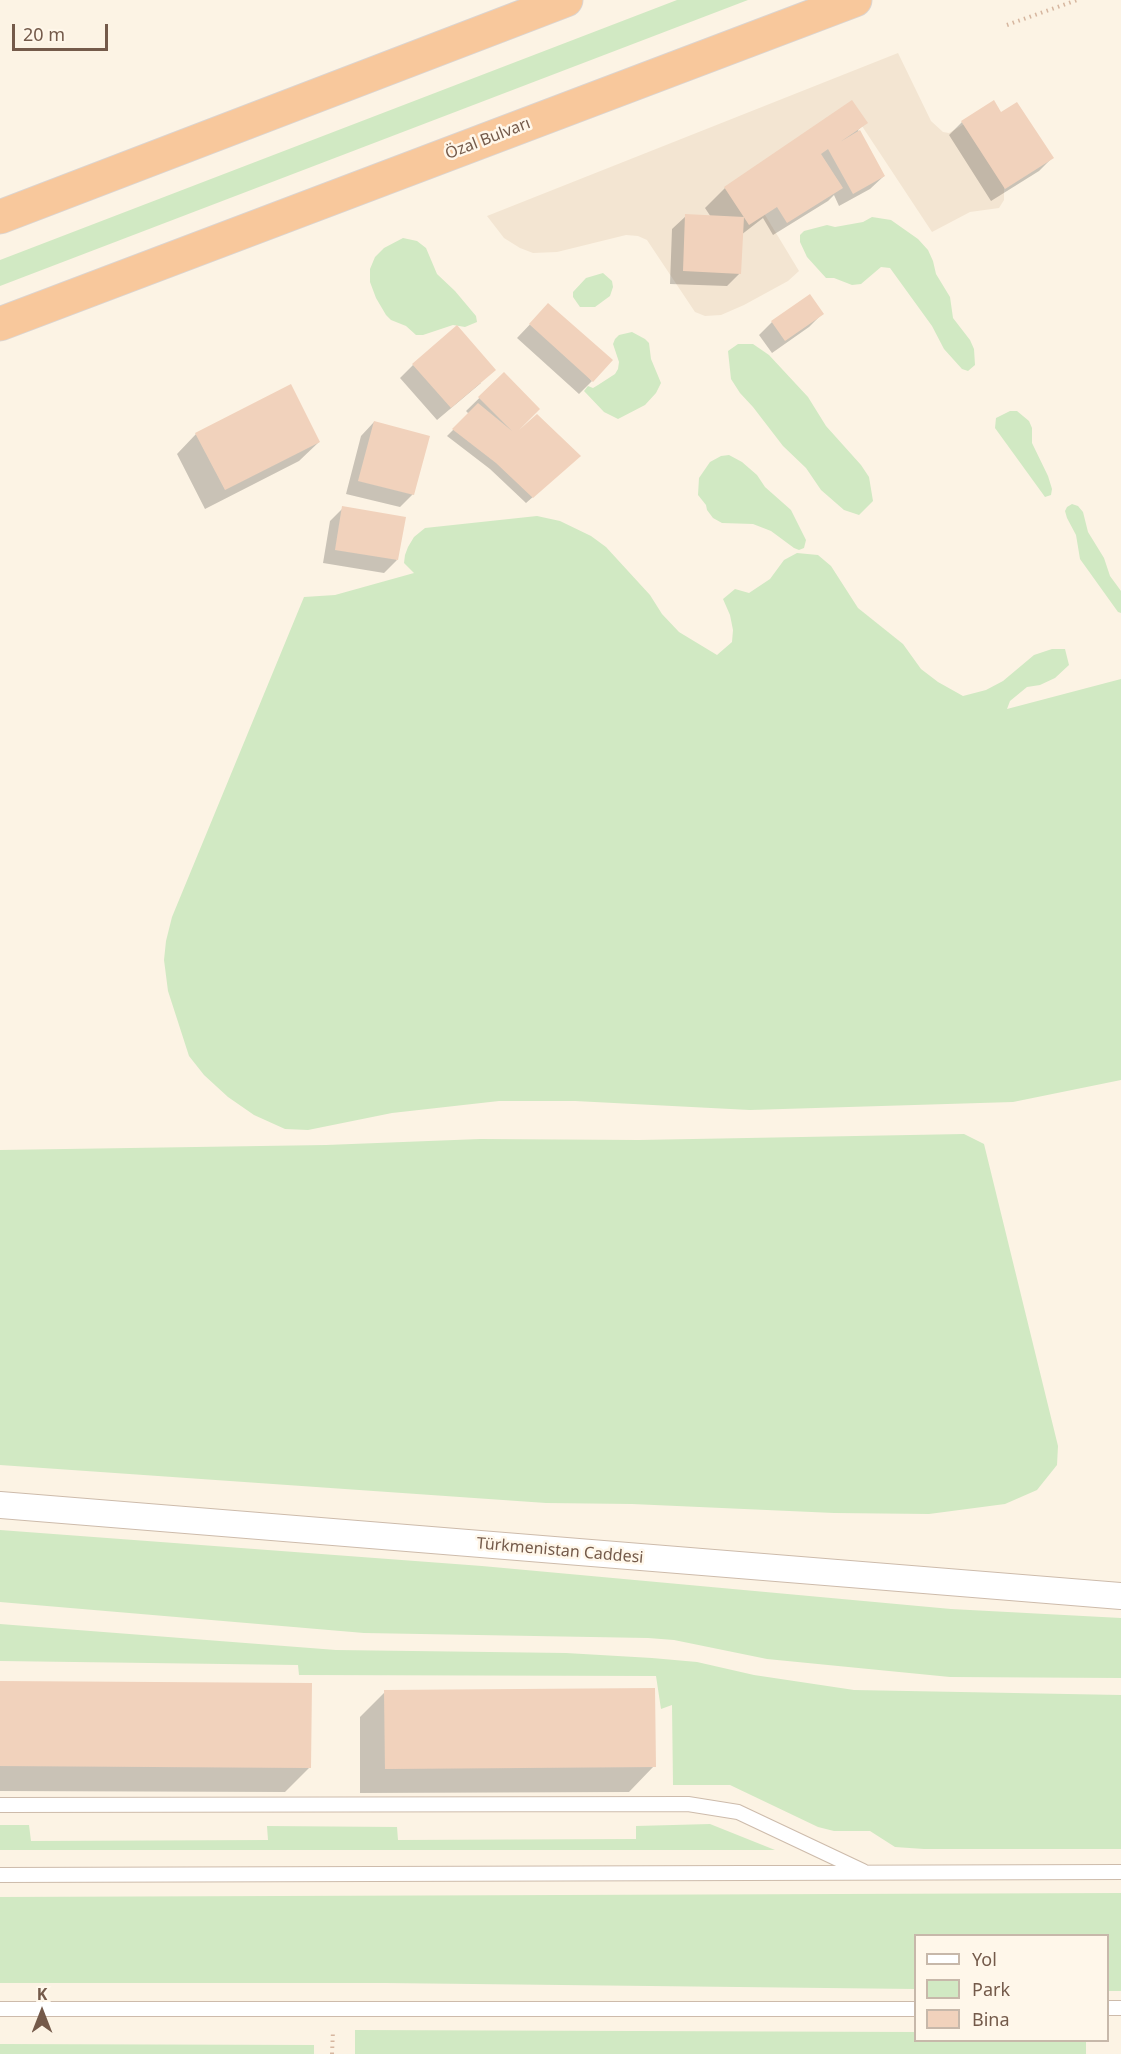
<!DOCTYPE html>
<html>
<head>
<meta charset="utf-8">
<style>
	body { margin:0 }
	#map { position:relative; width:1121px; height:2054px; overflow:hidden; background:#fcf3e4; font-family:"Noto Sans",sans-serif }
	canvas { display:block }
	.legend { position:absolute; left:914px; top:1934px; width:195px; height:108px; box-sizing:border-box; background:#fff7ea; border:2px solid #c7b8aa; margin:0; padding:8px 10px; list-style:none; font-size:18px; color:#745a4a }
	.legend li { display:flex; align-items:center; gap:12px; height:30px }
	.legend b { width:30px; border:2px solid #c7b8aa }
	.north { position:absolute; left:12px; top:1982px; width:60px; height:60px; -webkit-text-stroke:4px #fff7ea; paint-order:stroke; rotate:0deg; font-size:16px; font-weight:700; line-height:24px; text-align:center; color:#745a4a }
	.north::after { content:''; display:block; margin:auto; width:21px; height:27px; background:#745a4a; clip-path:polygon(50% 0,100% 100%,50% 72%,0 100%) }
	.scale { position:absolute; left:12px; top:24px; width:96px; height:27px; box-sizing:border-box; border:3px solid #745a4a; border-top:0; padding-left:8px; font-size:18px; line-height:21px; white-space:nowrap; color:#745a4a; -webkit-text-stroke:4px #fff7ea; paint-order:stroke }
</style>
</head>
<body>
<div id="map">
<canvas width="1121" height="2054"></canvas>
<ul class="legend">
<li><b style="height:8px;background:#fff"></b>Yol</li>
<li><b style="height:16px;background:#d1e9c3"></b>Park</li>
<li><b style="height:16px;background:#f1d2bc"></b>Bina</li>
</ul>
<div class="north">K</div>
<div class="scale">20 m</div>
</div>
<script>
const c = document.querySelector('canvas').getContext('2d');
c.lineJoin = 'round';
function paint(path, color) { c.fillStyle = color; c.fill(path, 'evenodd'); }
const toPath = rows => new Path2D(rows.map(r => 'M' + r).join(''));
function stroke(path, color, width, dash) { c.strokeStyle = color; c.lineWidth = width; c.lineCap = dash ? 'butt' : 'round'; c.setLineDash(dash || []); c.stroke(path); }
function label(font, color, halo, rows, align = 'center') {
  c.font = font + ' "Noto Sans",sans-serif'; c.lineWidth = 5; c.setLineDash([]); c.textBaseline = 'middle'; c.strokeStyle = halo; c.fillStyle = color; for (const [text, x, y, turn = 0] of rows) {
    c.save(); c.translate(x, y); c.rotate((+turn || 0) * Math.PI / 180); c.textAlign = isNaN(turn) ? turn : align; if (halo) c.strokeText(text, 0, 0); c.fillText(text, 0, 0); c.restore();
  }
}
paint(toPath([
	[898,53,931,121,943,132,949,133,966,123,1004,171,1004,200,999,208,970,212,932,232,860,123,750,190,799,271,788,281,744,305,721,315,705,316,695,312,647,240,638,236,626,235,557,252,533,253,520,248,504,238,487,216]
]), '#f3e5d2');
paint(toPath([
	[677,0,748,0,0,286,0,260],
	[872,217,891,220,918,239,928,250,933,261,936,274,950,297,953,318,970,340,974,349,975,365,968,371,962,369,944,349,932,326,890,268,881,267,861,284,852,285,834,278,826,278,807,257,800,242,800,235,804,231,827,225,835,227,863,222],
	[403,238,417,241,426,248,437,274,455,291,476,316,477,322,465,327,453,325,423,335,416,335,406,326,391,320,386,315,376,298,370,282,370,269,375,257,384,248],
	[603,273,612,281,613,287,610,296,595,307,580,307,573,297,573,292,586,278],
	[632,332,645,339,649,343,651,359,661,383,656,393,645,405,618,419,604,412,584,391,588,386,593,388,598,385,615,374,618,369,619,362,613,344,615,339,619,335],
	[738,344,753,344,769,355,808,397,826,426,861,465,869,477,873,501,859,515,844,510,821,490,806,468,783,446,753,407,740,393,731,379,728,351],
	[1010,411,1017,411,1029,421,1032,428,1032,443,1048,476,1052,489,1051,495,1045,497,995,428,996,418],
	[729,455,742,462,757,475,765,487,791,510,806,540,804,548,799,550,794,548,771,531,753,524,722,523,713,518,707,510,706,505,698,495,699,478,710,462,721,456],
	[1072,504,1078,506,1083,512,1088,532,1104,558,1110,576,1121,591,1121,613,1118,612,1080,559,1076,535,1067,518,1065,511,1067,507],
	[537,516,560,521,591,536,606,547,650,595,662,614,679,632,717,655,732,642,733,630,730,615,723,599,735,589,749,593,770,579,784,560,797,553,818,555,831,566,858,608,903,644,921,669,938,682,963,696,986,690,1003,681,1034,655,1052,649,1065,649,1069,665,1055,678,1040,685,1027,687,1010,701,1007,709,1121,679,1121,1080,1013,1102,750,1110,575,1101,499,1101,392,1113,308,1130,285,1129,254,1115,228,1097,204,1075,189,1056,168,991,164,960,166,941,172,917,304,597,335,595,414,573,404,563,405,555,408,547,414,537,425,528],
	[964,1134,984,1144,1058,1446,1057,1465,1037,1490,1005,1504,929,1514,834,1513,632,1504,546,1503,0,1465,0,1150,326,1145,480,1139,639,1140],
	[0,1530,482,1566,951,1609,1121,1618,1121,1678,950,1677,767,1659,674,1640,648,1638,364,1633,0,1602],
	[0,1624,336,1650,566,1653,652,1658,697,1662,754,1675,854,1690,1121,1695,1121,1849,924,1849,895,1847,870,1831,834,1831,818,1827,730,1785,673,1785,672,1705,661,1709,656,1676,299,1675,298,1665,0,1661],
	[710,1824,775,1850,0,1850,0,1825,29,1825,31,1841,268,1840,267,1826,397,1827,398,1840,636,1839,636,1826],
	[1121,1893,1121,1991,1108,1991,1108,1936,916,1936,915,1989,385,1983,0,1983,0,1897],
	[355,2030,915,2032,916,2040,1086,2041,1086,2054,355,2054],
	[0,2044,314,2045,314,2054,0,2054]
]), '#d1e9c3');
paint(toPath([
	[852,102,866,123,858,130,884,176,870,189,839,206,834,195,828,201,773,235,763,218,741,235,740,273,727,286,670,284,672,229,686,216,711,217,705,208,725,188],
	[1001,114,1052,158,1039,171,991,201,949,135,962,122],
	[822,314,809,327,772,353,759,335,772,322],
	[536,318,592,381,579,394,517,338],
	[413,365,481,383,437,420,400,378],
	[504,374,538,409,511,435,573,462,526,503,490,469,447,436,469,414,466,411],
	[374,422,413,494,400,507,346,494,361,436],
	[196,434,319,442,299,461,205,509,177,454],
	[343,508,397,560,384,573,323,563,330,521],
	[0,1683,310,1767,285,1792,0,1791],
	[385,1692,654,1766,629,1792,360,1793,360,1717]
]), '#0003');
paint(toPath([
	[852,100,868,123,840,142,860,130,885,176,853,194,828,149,821,154,843,188,787,223,777,207,749,225,724,187],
	[994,100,1001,112,1017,102,1054,158,1005,189,961,121],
	[685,214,744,217,741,274,683,271],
	[810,294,824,314,785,341,771,321],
	[548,303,613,360,593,382,529,324],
	[457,325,496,370,451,408,412,364],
	[504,372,540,409,519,430,537,414,581,456,533,498,496,463,452,429,478,403,512,431,478,397],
	[291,384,320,442,225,490,195,433],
	[374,421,430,436,414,495,358,481],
	[342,506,406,517,398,560,335,550],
	[0,1681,312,1683,311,1768,0,1766],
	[655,1688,656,1767,385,1769,384,1690]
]), '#f1d2bc');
const service = toPath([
	[0,1805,688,1804,738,1812,863,1871],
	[0,1875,1121,1872],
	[1108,2008,1121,2008],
	[0,2009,916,2009]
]);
const minor = toPath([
	[0,1505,1121,1596]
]);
const trunk = toPath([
	[0,217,566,0],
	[0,324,855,0]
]);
stroke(service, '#cdbbab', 16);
stroke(minor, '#cdbbab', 28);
stroke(trunk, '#dbd4d0', 35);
stroke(toPath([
	[1007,25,1077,0],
	[332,2054,333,2031]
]), '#d6b69f', 4, [1.5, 4.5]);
stroke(service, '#fff', 14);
stroke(minor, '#fff', 26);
stroke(trunk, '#f8c89c', 33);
label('16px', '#745a4a', '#fff7ea', [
	["Özal Bulvarı",488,139,-21],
	["Türkmenistan Caddesi",560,1551,5]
]);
</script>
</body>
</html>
